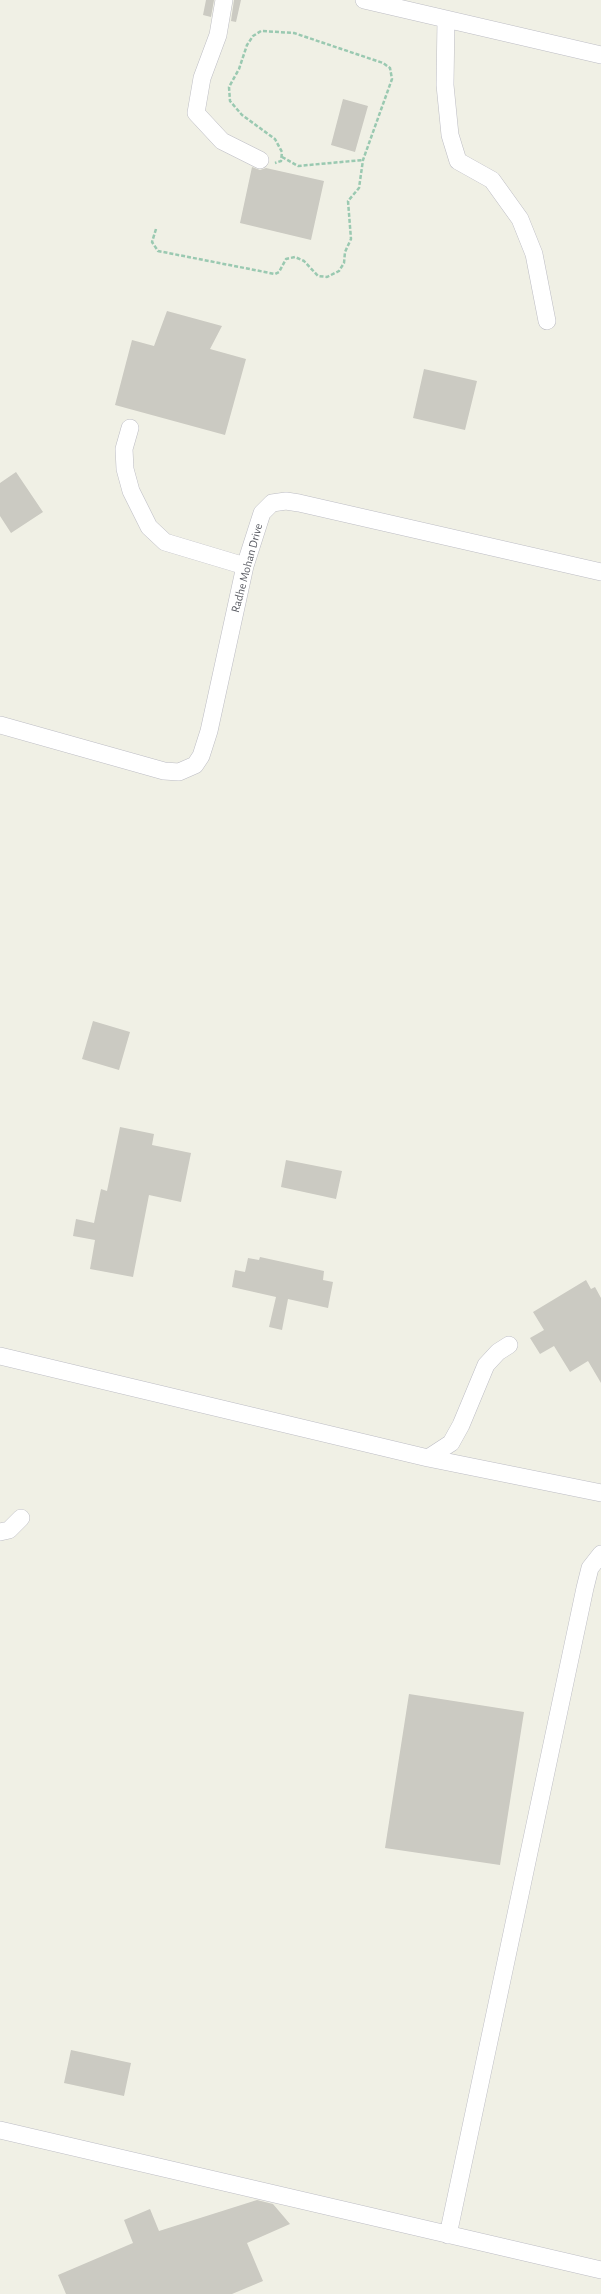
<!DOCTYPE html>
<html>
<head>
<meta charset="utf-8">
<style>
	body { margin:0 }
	canvas { display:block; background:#f0f0e5 }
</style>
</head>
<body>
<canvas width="601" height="2294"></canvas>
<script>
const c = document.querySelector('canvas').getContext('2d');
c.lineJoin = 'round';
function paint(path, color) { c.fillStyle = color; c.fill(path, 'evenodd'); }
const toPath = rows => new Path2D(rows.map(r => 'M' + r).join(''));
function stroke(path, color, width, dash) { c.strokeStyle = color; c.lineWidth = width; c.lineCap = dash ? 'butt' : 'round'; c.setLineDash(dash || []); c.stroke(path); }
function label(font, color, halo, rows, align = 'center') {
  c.font = font + ' "Alegreya Sans",sans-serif'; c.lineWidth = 3.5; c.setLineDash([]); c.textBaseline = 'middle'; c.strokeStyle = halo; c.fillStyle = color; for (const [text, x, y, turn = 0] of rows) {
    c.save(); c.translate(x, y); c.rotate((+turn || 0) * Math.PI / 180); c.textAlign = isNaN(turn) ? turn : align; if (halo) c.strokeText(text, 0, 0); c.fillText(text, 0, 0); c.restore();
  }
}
paint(toPath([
	[206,0,214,0,211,17,203,15],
	[234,0,241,0,236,22,231,21],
	[343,99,368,106,355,152,331,145],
	[252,167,260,170,266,168,324,181,311,240,240,223],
	[167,311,222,326,210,349,246,359,225,435,115,405,132,340,154,346],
	[424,369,477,381,465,430,413,418],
	[16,472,43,512,11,533,0,516,0,483],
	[93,1021,130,1032,119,1070,82,1059],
	[120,1127,154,1134,152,1145,191,1153,181,1202,149,1195,133,1277,90,1269,95,1240,73,1236,76,1219,94,1223,101,1189,107,1191],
	[286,1160,342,1171,336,1199,281,1187],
	[260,1257,324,1271,323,1280,333,1282,328,1308,288,1299,282,1330,269,1327,276,1297,232,1287,235,1270,245,1272,248,1258,259,1260],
	[586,1280,591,1289,595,1287,601,1298,601,1383,588,1361,570,1372,554,1346,540,1354,530,1338,544,1330,533,1312],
	[409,1694,524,1712,500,1865,385,1848],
	[71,2050,131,2063,124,2096,64,2083],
	[257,2200,273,2204,290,2224,247,2243,263,2281,232,2294,66,2294,58,2275,133,2243,124,2220,150,2209,159,2231]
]), '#cbcac2');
const street = toPath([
	[224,0,218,35,202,78,196,113,222,141,260,160],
	[364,0,601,55],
	[446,19,445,85,450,135,458,161,492,180,520,219,534,254,547,321],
	[130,428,124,449,125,469,131,491,149,527,165,542,245,566],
	[0,725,164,771,179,772,195,765,201,756,209,731,245,566,262,513,272,503,286,501,299,503,601,572],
	[0,1356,428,1458,601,1493],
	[428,1458,451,1443,461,1425,486,1365,498,1352,509,1345],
	[0,1532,9,1530,21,1518],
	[0,2130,601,2270],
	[448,2235,585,1588,590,1568,601,1554]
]);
stroke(street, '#bdbdc4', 18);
stroke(toPath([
	[282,157,298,166,363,160],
	[156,229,152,242,158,251,275,274,279,272,286,259,295,257,304,261,318,276,327,277,339,271,344,263,345,252,351,239,348,201,359,188,363,160,392,79,390,68,383,63,294,33,261,31,253,36,247,45,239,69,229,87,230,101,242,115,275,139,282,152,281,161,275,163]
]), '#9ac9b1', 2.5, [4, 2]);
stroke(street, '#fff', 17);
label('12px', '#5d5f66', '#fff', [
	["Radhe Mohan Drive",247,568,-75]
]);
</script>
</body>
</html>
